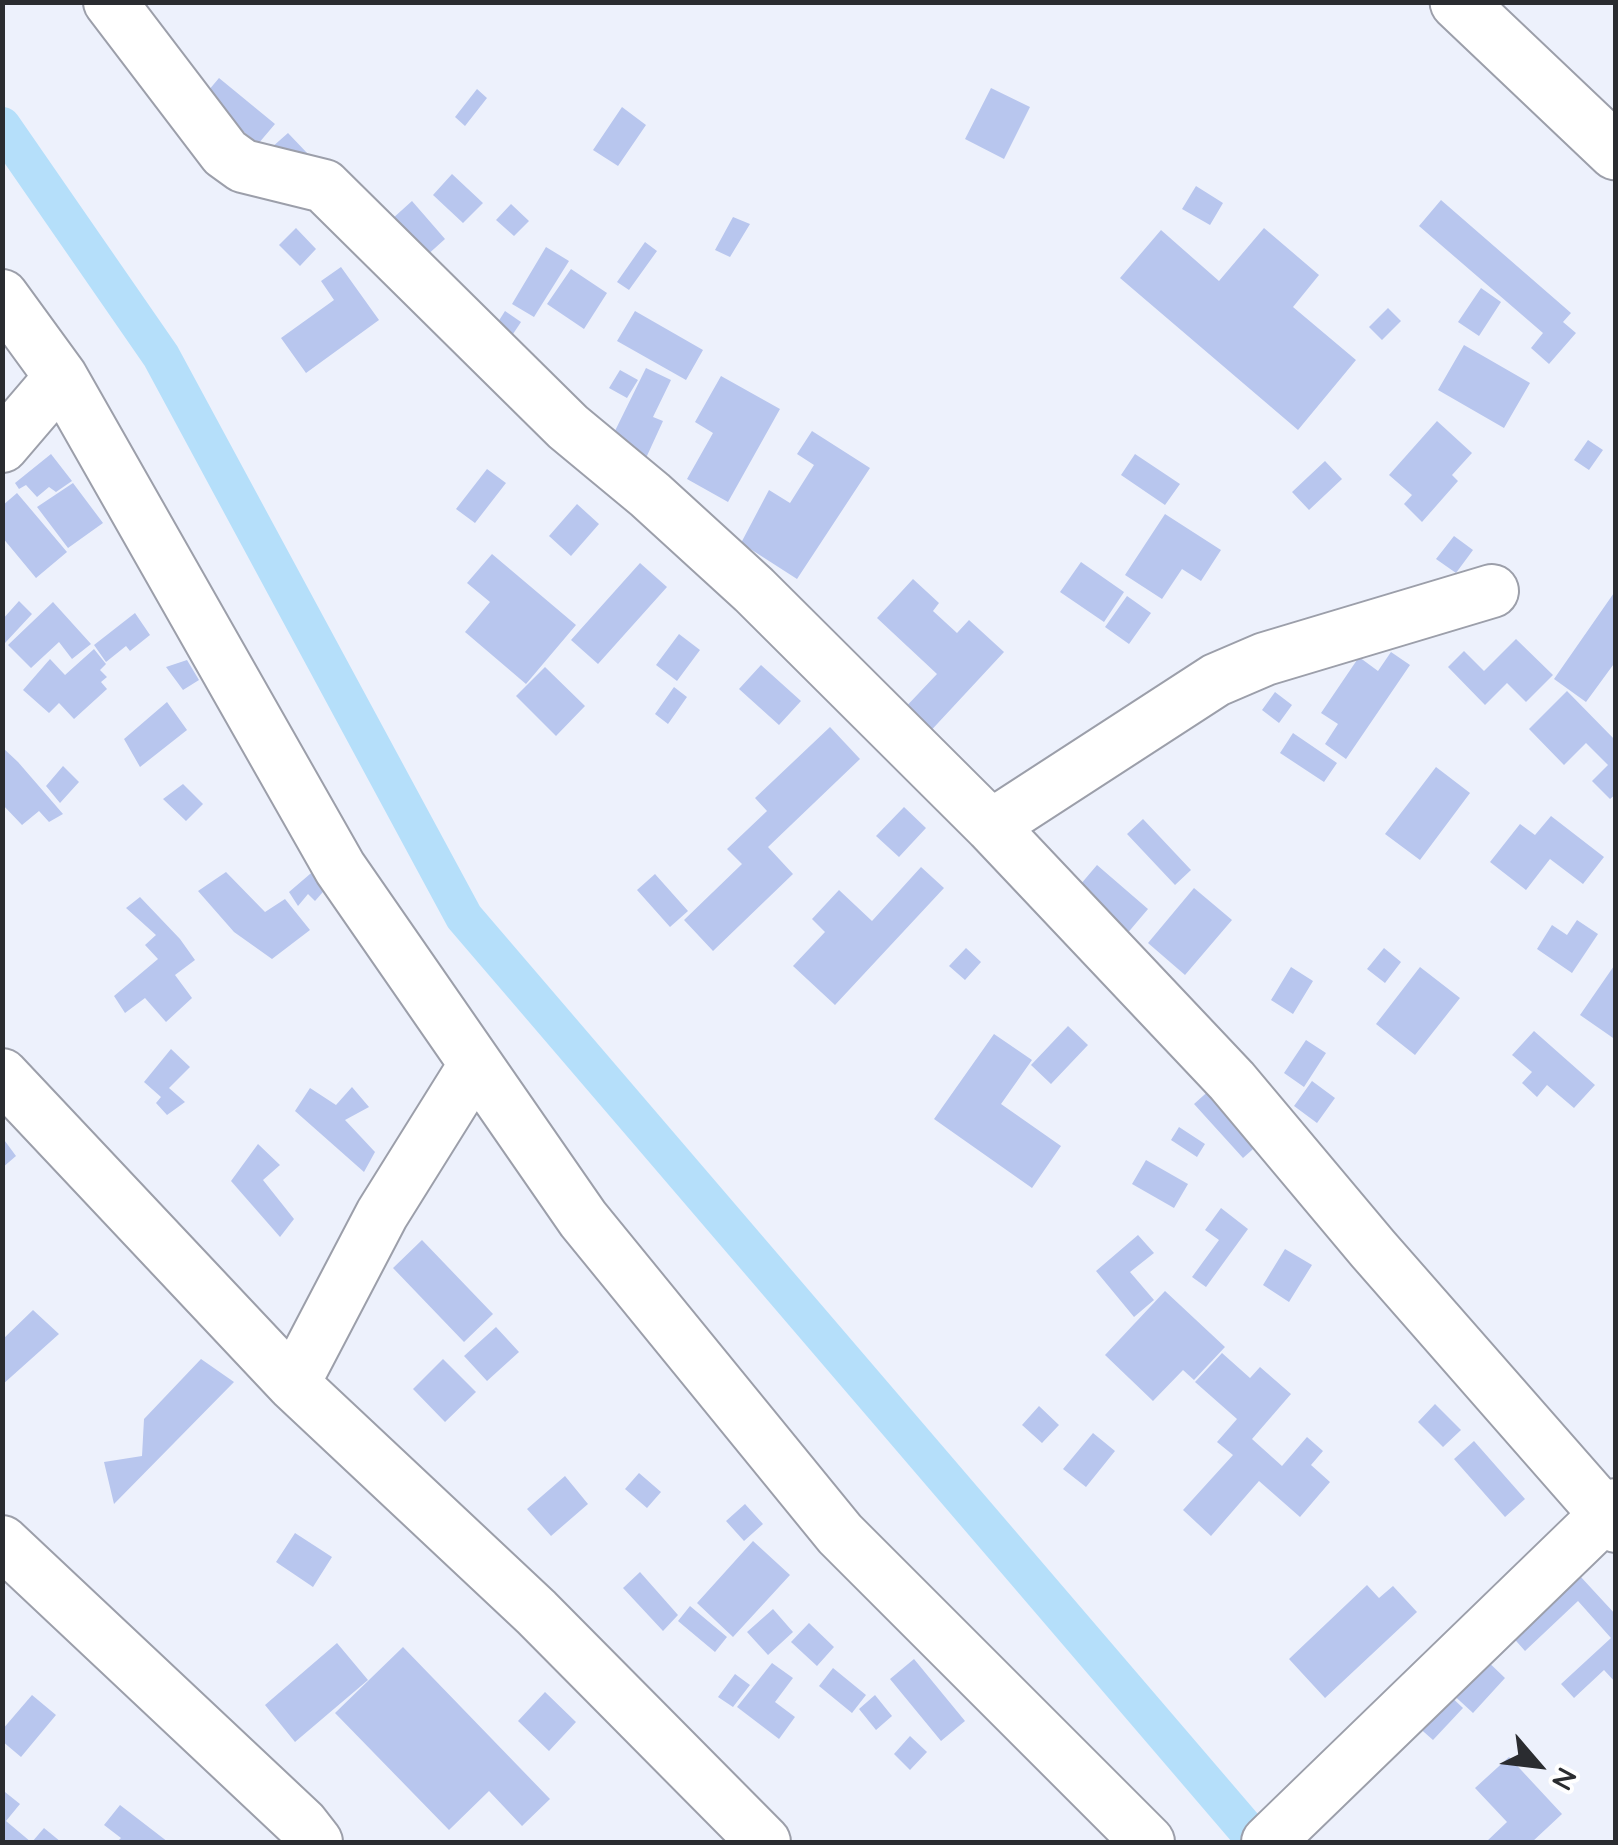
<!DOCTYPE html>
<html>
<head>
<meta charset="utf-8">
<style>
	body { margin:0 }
	#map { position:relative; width:1618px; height:1845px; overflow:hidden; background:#edf1fc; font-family:Quicksand,sans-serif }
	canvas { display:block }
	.frame { position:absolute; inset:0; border:5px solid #2a2c30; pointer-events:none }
	.north { position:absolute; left:1488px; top:1715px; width:100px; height:100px; -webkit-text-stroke:8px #fff; paint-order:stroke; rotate:118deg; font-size:28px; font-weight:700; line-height:40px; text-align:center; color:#2a2c30 }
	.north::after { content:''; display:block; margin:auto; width:35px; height:45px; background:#2a2c30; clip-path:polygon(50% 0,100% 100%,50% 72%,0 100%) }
</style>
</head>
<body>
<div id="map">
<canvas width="1618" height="1845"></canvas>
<div class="frame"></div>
<div class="north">N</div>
</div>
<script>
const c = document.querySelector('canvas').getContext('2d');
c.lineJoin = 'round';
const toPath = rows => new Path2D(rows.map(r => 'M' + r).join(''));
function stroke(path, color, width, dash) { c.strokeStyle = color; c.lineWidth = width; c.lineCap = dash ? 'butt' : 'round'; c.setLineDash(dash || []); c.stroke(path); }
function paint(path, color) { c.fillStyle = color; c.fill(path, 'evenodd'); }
stroke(toPath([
	[2,126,161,356,464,917,1257,1842]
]), '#b5dffa', 38);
paint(toPath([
	[219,78,275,124,258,144,203,97],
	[991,88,1030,107,1004,159,965,139],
	[477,89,487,98,465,126,455,117],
	[622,107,646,125,618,166,593,150],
	[288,133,308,154,292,169,271,148],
	[452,174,483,203,463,223,433,195],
	[1196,186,1223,203,1210,225,1182,209],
	[1441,200,1571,313,1563,322,1576,333,1549,364,1531,348,1543,333,1419,226],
	[412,201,445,239,425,257,392,219],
	[511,204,529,221,514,236,496,220],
	[733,217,750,224,730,257,715,250],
	[296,228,316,249,300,266,279,245],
	[1264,228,1319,275,1293,307,1356,360,1298,430,1120,278,1161,230,1219,281],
	[645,242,657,251,629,290,617,282],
	[546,247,569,261,534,317,512,304],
	[341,267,379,320,306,373,281,338,334,300,321,281],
	[571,269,607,293,584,329,547,304],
	[1481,288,1501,302,1479,336,1458,322],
	[1388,308,1401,321,1382,340,1369,327],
	[505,311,521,322,509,340,493,330],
	[635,311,703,350,686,380,617,341],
	[1464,345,1530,383,1504,428,1438,390],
	[646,368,671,380,653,417,663,421,646,458,610,441],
	[620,370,638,380,627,398,609,388],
	[721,376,780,409,728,502,687,479,713,433,695,422],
	[1437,421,1472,453,1452,475,1458,481,1422,522,1404,504,1412,495,1389,475],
	[812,431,870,468,797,579,741,543,769,490,790,503,814,465,797,454],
	[1588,440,1603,450,1589,470,1574,460],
	[51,454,72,481,56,492,49,487,37,497,26,485,19,489,15,483],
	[1135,454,1180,484,1165,505,1121,475],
	[1325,461,1342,479,1309,510,1292,492],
	[487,469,506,483,475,523,456,509],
	[73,483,103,523,68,548,37,507],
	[17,493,67,552,36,578,2,537,2,506],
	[577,504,599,524,571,556,549,536],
	[1165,514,1221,550,1201,581,1182,569,1162,599,1125,575],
	[1454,536,1473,550,1456,573,1436,559],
	[492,554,576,625,526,684,465,632,490,602,467,583],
	[1081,562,1124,592,1104,622,1060,592],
	[640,563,667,587,598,664,571,640],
	[913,579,939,603,933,611,957,633,969,620,1004,652,925,737,900,713,937,674,877,618],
	[1616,590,1616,661,1586,702,1554,679],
	[1127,596,1151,613,1129,644,1105,627],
	[19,601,32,614,5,643,2,620],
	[53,602,91,644,72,659,59,642,31,668,8,645],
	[135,613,150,635,130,651,126,646,106,662,94,645],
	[679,634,700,650,677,681,656,665],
	[1516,639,1553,675,1526,702,1507,683,1485,705,1448,667,1464,651,1484,671],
	[94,649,106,664,100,670,107,677,101,682,107,689,74,719,59,703,49,713,23,690,50,659,65,675],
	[1391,652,1410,665,1346,759,1325,744,1338,724,1321,713,1359,657,1378,671],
	[187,660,199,680,183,690,166,667],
	[761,665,801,701,779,725,739,689],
	[545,667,585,706,556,736,516,696],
	[674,687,687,697,668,724,655,714],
	[1567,691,1616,741,1616,794,1610,799,1592,781,1608,765,1586,743,1564,765,1529,729],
	[1275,692,1292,705,1279,723,1262,710],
	[167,702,187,730,140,767,124,739],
	[830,727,860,759,768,847,793,874,713,951,684,920,742,864,727,849,767,811,755,798],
	[1293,733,1337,763,1324,782,1280,753],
	[2,747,18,762,63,814,49,822,39,811,22,825,2,804],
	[63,766,79,782,60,803,46,786],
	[1436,767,1470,793,1420,860,1385,834],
	[183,784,203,804,186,821,163,799],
	[904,807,926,828,899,857,876,836],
	[1551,816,1604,857,1583,884,1550,859,1526,890,1490,862,1520,824,1535,835],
	[1143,819,1191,870,1175,885,1127,834],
	[1097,865,1148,909,1120,942,1069,898],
	[921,867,944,888,835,1005,793,966,825,932,812,919,839,890,872,921],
	[317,868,329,885,315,901,308,894,298,906,289,892],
	[226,872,265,912,285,899,310,930,272,959,234,932,198,891],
	[655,874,688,911,670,927,637,890],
	[1194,888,1232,920,1185,975,1148,943],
	[140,897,180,939,195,960,175,975,192,998,166,1022,145,998,125,1013,114,996,158,959,145,945,156,935,126,908],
	[1577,920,1598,934,1572,973,1537,949,1552,925,1567,935],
	[966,948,981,962,965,980,949,966],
	[1384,948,1401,962,1385,983,1367,969],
	[1616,963,1616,1040,1580,1015],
	[1291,967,1313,981,1293,1014,1271,1000],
	[1420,967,1460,998,1415,1055,1376,1024],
	[1068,1026,1088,1045,1051,1084,1031,1065],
	[1534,1031,1595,1085,1574,1108,1547,1085,1537,1097,1522,1083,1532,1072,1512,1055],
	[994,1034,1032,1060,1001,1104,1061,1146,1032,1188,934,1119],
	[1306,1040,1326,1053,1304,1087,1284,1073],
	[171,1049,190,1067,169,1088,185,1102,167,1115,156,1103,161,1097,144,1082],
	[1312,1081,1335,1098,1317,1123,1294,1106],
	[352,1087,369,1107,345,1120,375,1152,364,1172,295,1111,310,1088,336,1105],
	[1213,1087,1261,1142,1243,1158,1194,1104],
	[1179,1127,1205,1144,1197,1157,1171,1140],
	[2,1137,16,1156,2,1168],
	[258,1144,280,1165,263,1180,294,1219,280,1237,231,1181],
	[1146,1160,1188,1184,1174,1208,1132,1184],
	[1221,1208,1248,1229,1206,1287,1192,1277,1219,1240,1205,1230],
	[1138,1235,1154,1253,1130,1272,1154,1300,1134,1317,1096,1271],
	[422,1240,493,1314,464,1342,393,1268],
	[1285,1249,1312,1265,1289,1302,1263,1285],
	[1165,1291,1225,1347,1194,1380,1183,1370,1153,1401,1105,1355],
	[33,1310,59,1334,2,1385,2,1340],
	[496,1327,519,1352,487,1381,464,1356],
	[1222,1353,1250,1378,1260,1367,1291,1394,1252,1439,1282,1466,1307,1437,1323,1451,1311,1465,1330,1482,1300,1517,1259,1481,1211,1536,1183,1510,1233,1455,1217,1442,1237,1419,1195,1382],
	[201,1359,234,1382,114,1504,104,1462,142,1456,144,1419],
	[443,1359,476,1392,445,1422,413,1389],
	[1435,1404,1461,1430,1443,1447,1418,1422],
	[1039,1406,1059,1425,1042,1443,1022,1425],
	[1093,1433,1115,1451,1086,1487,1063,1469],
	[1474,1441,1525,1499,1505,1517,1454,1459],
	[639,1473,661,1492,647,1508,625,1489],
	[565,1476,588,1504,551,1536,527,1509],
	[745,1504,763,1524,744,1541,726,1521],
	[295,1533,332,1557,313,1587,276,1562],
	[753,1541,790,1575,733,1637,697,1603],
	[1568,1563,1616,1615,1616,1683,1604,1670,1574,1698,1561,1684,1611,1638,1578,1601,1525,1651,1510,1634],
	[640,1572,678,1615,663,1631,623,1588],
	[1367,1585,1379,1598,1393,1586,1417,1612,1325,1698,1289,1659],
	[690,1606,727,1637,715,1652,678,1621],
	[773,1609,793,1632,768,1655,747,1632],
	[809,1623,834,1647,817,1666,791,1642],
	[337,1643,368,1680,295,1742,265,1705],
	[403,1647,550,1799,522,1826,489,1791,449,1830,335,1713],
	[1481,1655,1505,1678,1473,1713,1448,1690],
	[914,1659,965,1721,941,1741,890,1679],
	[772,1663,793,1678,775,1702,795,1717,779,1739,737,1707],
	[833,1668,866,1695,852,1713,819,1686],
	[735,1674,750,1685,733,1707,718,1697],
	[545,1692,576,1722,549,1751,518,1721],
	[1446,1692,1463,1708,1433,1740,1416,1725],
	[32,1695,56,1715,21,1757,2,1741,2,1730],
	[875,1695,892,1716,876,1730,859,1709],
	[910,1736,927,1752,910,1770,894,1754],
	[1509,1757,1562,1814,1532,1842,1486,1842,1507,1822,1475,1788],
	[5,1792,20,1804,6,1821,31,1842,2,1842],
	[120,1805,168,1842,117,1842,121,1838,104,1825],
	[44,1828,61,1842,32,1842]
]), '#b8c6ee');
const minor = toPath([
	[110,2,225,153,243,166,324,186,568,427,650,495,754,590,991,826,1232,1081,1373,1249,1616,1526],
	[2,296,61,377,340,868,583,1219,840,1534,1148,1842],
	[2,446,61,377],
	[991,826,1216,680,1265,659,1492,591],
	[2,1075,293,1384,536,1612,764,1842],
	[293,1384,382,1214,475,1065],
	[2,1542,302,1824,316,1842],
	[1268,1842,1616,1505]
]);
const highway = toPath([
	[1458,2,1616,152]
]);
stroke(minor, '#9c9faa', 56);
stroke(highway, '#9c9faa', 59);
stroke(minor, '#fff', 52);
stroke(highway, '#fff', 55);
</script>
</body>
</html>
